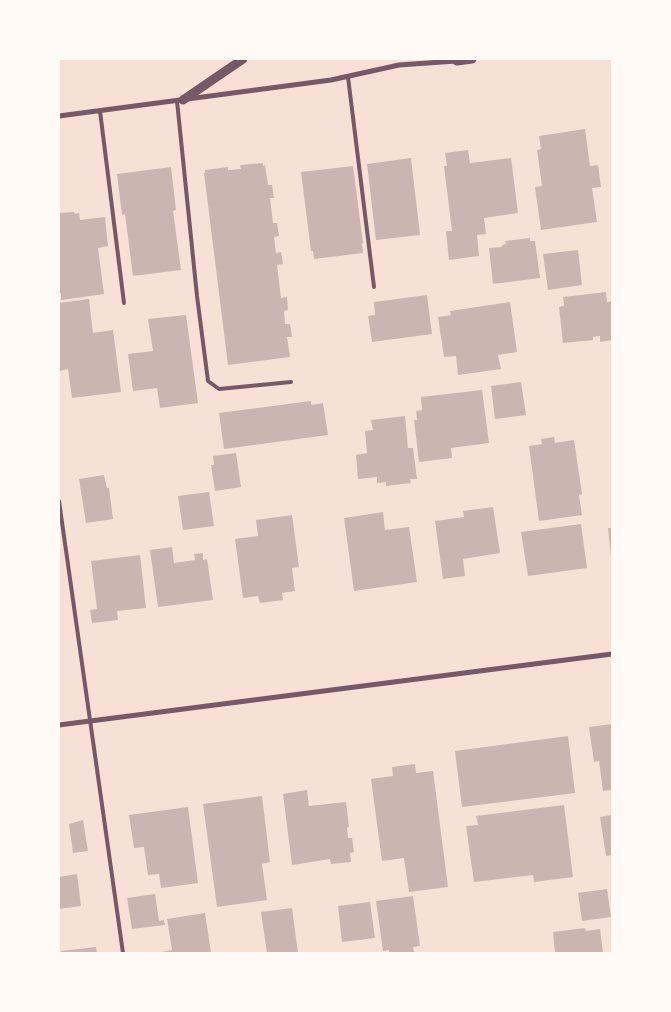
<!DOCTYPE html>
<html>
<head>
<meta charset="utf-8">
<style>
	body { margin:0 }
	#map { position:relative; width:671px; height:1012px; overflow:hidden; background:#f7e1d7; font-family:"Sofia Sans Condensed",sans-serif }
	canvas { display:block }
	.frame { position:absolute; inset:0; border:60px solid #fffaf5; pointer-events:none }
</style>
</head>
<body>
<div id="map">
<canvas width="671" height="1012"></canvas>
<div class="frame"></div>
</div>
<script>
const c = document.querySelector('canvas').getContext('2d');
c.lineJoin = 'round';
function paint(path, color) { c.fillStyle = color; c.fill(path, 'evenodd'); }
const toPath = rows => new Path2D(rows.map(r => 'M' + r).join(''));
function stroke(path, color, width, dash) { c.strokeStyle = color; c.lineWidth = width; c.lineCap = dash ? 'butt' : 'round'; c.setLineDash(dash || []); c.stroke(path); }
paint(toPath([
	[585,129,590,166,598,165,601,187,592,188,597,222,541,230,535,187,542,186,537,150,541,149,539,136],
	[468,150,470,163,511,158,518,213,484,218,486,234,477,235,479,256,449,260,446,231,452,231,444,166,447,166,445,153],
	[411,158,420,235,376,240,367,164],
	[263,163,263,166,265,165,268,185,272,185,274,198,270,198,273,223,277,223,279,236,274,237,276,253,281,252,283,264,277,265,281,298,287,297,288,310,284,311,285,324,290,324,292,337,287,337,290,357,228,365,204,173,205,173,205,170,228,167,228,170,241,169,240,165],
	[353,166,363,243,362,244,363,253,314,259,313,251,311,251,301,172],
	[171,167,176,210,173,211,181,270,133,276,125,214,122,215,117,174],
	[74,212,75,214,79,213,80,220,105,217,108,246,98,248,104,294,61,300,61,293,59,293,59,213],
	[530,238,530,241,535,241,540,278,493,284,489,248,502,247,502,245,506,244,505,241],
	[578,250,582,285,548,290,543,254],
	[606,292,607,302,612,301,612,340,600,342,600,336,593,337,593,340,563,343,559,307,564,306,563,297],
	[427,295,432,334,372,342,368,316,375,315,374,302],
	[89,299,93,333,113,330,121,392,72,398,68,369,60,371,59,303],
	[510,302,517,352,498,355,501,369,458,375,456,356,444,357,438,317,451,315,450,311],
	[186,315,198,403,160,408,157,388,133,391,128,354,153,351,148,319],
	[521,382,526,415,495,419,491,386],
	[482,390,489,443,451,448,452,458,419,462,414,420,417,420,416,411,422,410,421,397],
	[311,401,311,405,323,403,328,435,224,449,219,413],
	[405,416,408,448,413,448,417,479,410,479,411,483,386,486,386,482,377,483,377,477,358,479,356,455,367,453,365,431,373,430,371,420],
	[554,437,555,443,574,440,582,494,579,495,582,515,539,521,529,446,542,444,541,439],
	[236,453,241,487,215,491,211,465,214,465,213,456],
	[104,475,107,488,109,488,113,519,86,523,79,479],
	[209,492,214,526,183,530,178,496],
	[493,507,500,553,463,559,465,576,443,579,435,521,464,517,463,511],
	[383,512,385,530,409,527,417,582,354,591,344,518],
	[292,515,299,567,292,568,295,591,282,593,283,600,260,603,258,596,243,598,235,539,258,536,256,520],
	[581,524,587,568,528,576,521,532],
	[608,528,612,528,612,557,611,557],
	[172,547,174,563,195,560,194,554,203,553,203,560,207,559,213,600,158,607,150,550],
	[140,555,146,608,117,611,118,620,92,623,90,610,97,609,91,561],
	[612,724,612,790,603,791,599,761,594,762,589,727],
	[568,736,575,793,462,807,455,751],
	[415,764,416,773,433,771,448,887,409,892,404,858,382,861,371,779,393,776,392,767],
	[307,790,309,806,346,802,349,827,347,828,348,838,352,838,354,852,350,853,351,862,331,864,330,859,292,865,283,794],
	[262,796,270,862,262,864,267,900,217,907,203,804],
	[564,805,573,877,534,882,533,875,474,882,466,826,478,825,476,816],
	[188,807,198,883,161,888,159,874,148,875,144,847,134,848,129,815],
	[612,815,612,855,606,856,600,817],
	[83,820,88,851,73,853,69,824],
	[77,874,81,906,59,909,59,877],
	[607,889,611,917,582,921,578,893],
	[155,894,159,921,164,920,165,925,132,929,127,898],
	[413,896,420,946,413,947,414,953,389,953,389,950,383,951,376,901],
	[370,902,375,938,342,942,338,906],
	[292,908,298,953,267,953,261,912],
	[205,913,211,953,156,953,172,950,167,919],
	[585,928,586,931,600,929,603,953,555,953,553,932],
	[96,947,97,953,61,953,61,951]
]), '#ccb4b1');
stroke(toPath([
	[348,77,374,287],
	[177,101,197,296,208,381,219,389,291,382],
	[100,111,124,303],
	[59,501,123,953]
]), '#755966', 4);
stroke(toPath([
	[59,116,331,80,399,65,456,61],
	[59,725,612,654]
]), '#755966', 5);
stroke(toPath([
	[455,59,457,61,472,59],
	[183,100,243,59]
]), '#755966', 9);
</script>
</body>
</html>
